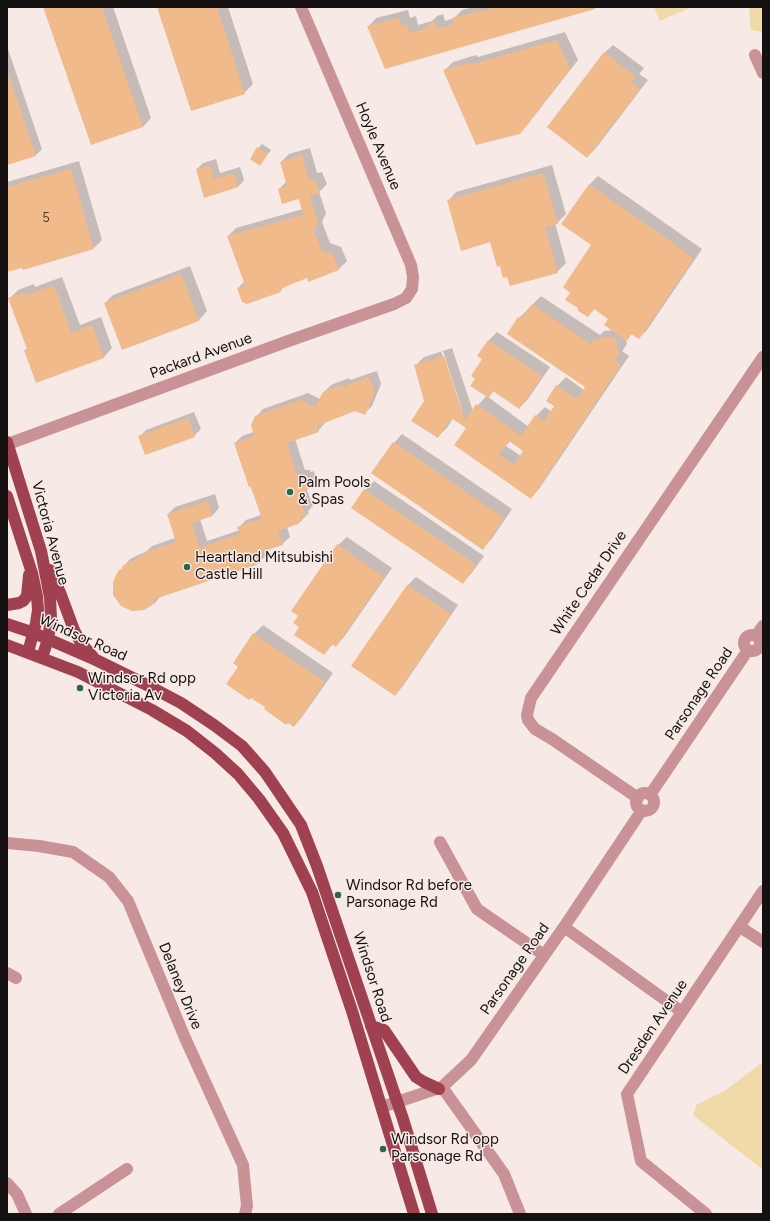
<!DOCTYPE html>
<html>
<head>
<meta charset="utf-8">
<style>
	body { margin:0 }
	#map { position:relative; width:770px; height:1221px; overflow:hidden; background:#f7eae6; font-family:Figtree,sans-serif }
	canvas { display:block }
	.frame { position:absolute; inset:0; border:8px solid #151110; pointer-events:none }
</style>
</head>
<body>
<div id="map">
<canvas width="770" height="1221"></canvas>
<div class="frame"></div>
</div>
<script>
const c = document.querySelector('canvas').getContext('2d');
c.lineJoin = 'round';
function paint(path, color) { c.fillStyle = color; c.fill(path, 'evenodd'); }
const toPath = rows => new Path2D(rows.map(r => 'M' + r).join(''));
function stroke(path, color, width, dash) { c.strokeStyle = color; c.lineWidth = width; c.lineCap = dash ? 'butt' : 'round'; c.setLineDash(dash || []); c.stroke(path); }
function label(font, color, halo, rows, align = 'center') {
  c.font = font + ' Figtree,sans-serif'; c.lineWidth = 3; c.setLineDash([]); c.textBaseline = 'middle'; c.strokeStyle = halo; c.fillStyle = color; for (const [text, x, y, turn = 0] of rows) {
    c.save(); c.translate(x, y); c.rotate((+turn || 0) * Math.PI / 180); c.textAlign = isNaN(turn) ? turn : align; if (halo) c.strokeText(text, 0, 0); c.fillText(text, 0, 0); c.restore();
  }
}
paint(toPath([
	[654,7,692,7,660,21],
	[749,7,763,7,763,32,751,30],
	[763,1062,763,1170,693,1115,697,1104,723,1092]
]), '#efdaa8');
paint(toPath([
	[44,7,113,7,151,118,143,127],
	[158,7,228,7,253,84,244,93],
	[473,7,600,7,386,68,368,27,376,18,408,10,410,18,416,16,418,25,432,21,437,16,443,14,445,21,454,18,462,10],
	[565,32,578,60,528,124,519,133,444,71,453,62,476,55,478,57],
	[613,45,644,68,639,74,648,80,596,148,587,157,604,53],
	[7,46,42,149,36,155,7,164],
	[262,144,271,150,260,164,258,148],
	[310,148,317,173,322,172,327,184,319,192,326,213,322,222,330,243,341,247,347,261,338,270,308,277,286,285,280,291,238,288,245,281,228,236,236,228,303,209,300,198,279,189,287,181,281,162,289,154],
	[216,159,220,173,240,167,244,180,238,187,204,197,197,169,203,163],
	[79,161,102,240,94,248,7,271,7,182],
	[552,165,566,214,557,223,555,223,566,263,557,272,491,241,448,201,456,192],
	[598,176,702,249,647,330,639,338,632,334,626,340,627,344,622,351,629,356,539,489,531,498,467,428,453,418,447,428,438,436,425,401,415,366,424,357,443,351,441,351,460,410,462,410,443,351,452,348,473,411,487,395,476,378,484,359,488,341,497,332,550,367,528,399,519,408,494,391,488,397,529,427,536,416,545,407,552,412,556,406,557,386,566,377,584,390,586,386,519,318,541,296,600,335,604,331,613,330,610,318,595,308,588,316,571,292,593,245,589,185],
	[510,441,525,451,521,456,506,446],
	[190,266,207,311,199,320,122,349,105,303,113,295],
	[62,277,80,325,101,317,112,348,104,357,37,382,28,349,9,299,18,290,34,284,35,287],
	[377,371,381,384,372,406,365,413,355,410,325,422,325,423,318,431,295,439,305,470,310,470,311,472,314,471,316,479,307,490,313,506,308,511,309,513,298,524,287,527,290,537,282,544,267,549,266,556,258,563,161,596,155,603,144,610,119,572,130,559,147,551,152,546,175,538,168,514,175,507,215,494,219,508,212,516,200,519,207,541,240,530,239,527,246,520,261,515,235,443,242,436,254,432,256,417,263,409,308,393,320,399,324,392,331,385,349,378,350,380],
	[194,412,201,429,194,436,139,437,146,430],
	[402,434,512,509,491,540,482,548,394,443],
	[374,481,484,556,471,574,462,583,365,490],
	[347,537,392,568,344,637,336,646,333,644,324,654,338,545],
	[416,577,458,605,403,686,395,695,352,666,408,585],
	[263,625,333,673,302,717,294,726,267,707,239,667,254,634]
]), '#0003');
paint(toPath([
	[43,7,102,7,143,127,91,145],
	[157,7,217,7,245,94,191,111],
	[498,7,595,7,595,9,385,69,367,26,399,18,401,26,407,24,410,33,428,28,427,25,435,22,437,29,454,24,452,18],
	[557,40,570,69,520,134,476,145,443,70,468,63,469,65],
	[604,52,636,77,631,83,640,89,587,158,547,127],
	[8,74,36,156,7,165,7,75],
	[257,147,268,154,260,166,250,159],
	[302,155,309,180,314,179,320,193,310,196,318,222,314,231,322,251,333,255,339,270,308,282,307,278,280,289,281,292,247,304,242,302,237,288,245,285,227,236,303,215,299,199,282,204,278,189,287,186,280,162],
	[210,165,214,179,234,173,238,187,204,198,196,169],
	[71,169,94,249,23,270,22,268,7,272,7,187],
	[543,173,558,224,545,227,558,273,510,286,507,277,503,278,500,266,497,267,490,242,461,251,447,200],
	[589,184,694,258,639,339,631,334,627,341,604,325,608,319,594,309,588,317,578,311,578,308,565,300,570,293,563,287,591,245,561,224],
	[181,274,199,321,122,350,104,303],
	[54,285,71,333,92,325,104,358,36,383,24,350,27,349,8,298,25,292,27,295],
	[532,304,591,344,594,339,615,337,619,353,614,360,621,365,531,499,454,445,466,428,451,418,438,438,411,421,424,401,414,365,444,356,465,420,476,404,521,436,535,415,544,421,554,406,546,401,556,385,577,399,585,387,507,334,518,317,521,319],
	[509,441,523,451,514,465,499,455],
	[488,340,542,376,519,409,493,391,489,398,470,386,475,379,471,376,482,359,477,356],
	[369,377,375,392,365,415,355,411,317,426,319,432,287,443,298,477,303,477,304,479,307,478,310,487,307,488,308,490,305,491,306,492,299,495,306,515,301,516,302,521,297,522,298,524,278,531,283,545,261,552,259,564,152,600,155,603,144,610,132,611,121,606,113,595,113,582,118,571,123,568,122,566,144,555,143,553,176,542,167,514,208,501,212,516,192,523,200,548,240,534,237,527,262,519,251,487,249,487,234,443,254,436,251,425,255,416,300,400,315,407,323,392,342,385,343,387],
	[188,418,195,437,145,455,138,436],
	[393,442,504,518,483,550,371,473],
	[364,489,476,565,463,584,351,508],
	[337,544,384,577,336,647,332,644,324,655,294,635,299,627,293,623,298,616,291,611],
	[407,585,451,614,395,696,351,666],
	[253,633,325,682,294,727,288,723,286,725,264,709,265,707,251,698,249,700,226,684,238,667,233,663]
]), '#f0ba8a');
stroke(toPath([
	[755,55,763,73],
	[8,444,291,340,394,304,406,298,412,289,413,277,411,265,301,7],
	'744 643a8 8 0 1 1 16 0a8 8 0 1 1-16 0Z',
	[756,636,763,626],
	'636 802a9 9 0 1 1 18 0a9 9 0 1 1-18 0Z',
	[650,795,748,650],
	[638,798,552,739,535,729,528,720,527,715,531,698,763,357],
	[440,842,477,909,544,955],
	[7,843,39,846,73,852,109,877,128,901,185,1038,243,1165,247,1206,245,1214],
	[564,927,682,1012],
	[740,927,763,942],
	[7,973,16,978],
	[442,1087,504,1174,520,1214],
	[382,1107,442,1087,471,1060,564,927,642,810],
	[7,1183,17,1194,26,1214],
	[59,1214,127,1169],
	[706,1214,641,1161,627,1094,763,891]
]), '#c89297', 12);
stroke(toPath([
	[7,442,41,551,50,597,51,619,48,639,42,658],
	[7,496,32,573,37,596,38,610,36,623,28,652],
	[50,570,61,595,74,630,81,643,93,657],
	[7,605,19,603,23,601,27,596,29,575],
	[7,624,34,633,96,660,147,685,181,703,214,725,242,746,265,772,301,825,317,866,403,1119,432,1214],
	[7,645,78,672,152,710,187,731,215,753,238,774,259,799,283,833,312,892,352,1011,414,1214],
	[371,1026,384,1030,416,1077,424,1082,439,1089]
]), '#a04151', 12);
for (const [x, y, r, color] of [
	[290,492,4,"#2d654c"],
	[187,567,4,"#2d654c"],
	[80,688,4,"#2d654c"],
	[338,895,4,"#2d654c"],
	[383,1149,4,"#2d654c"]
]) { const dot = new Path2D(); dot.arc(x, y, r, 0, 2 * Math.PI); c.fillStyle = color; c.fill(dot); stroke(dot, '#f7eae6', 1.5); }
label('13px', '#4c3b2e', null, [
	["5",46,218]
]);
label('15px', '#151110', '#f7eae6', [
	["Hoyle Avenue",378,146,67],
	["Packard Avenue",201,356,-20],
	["Victoria Avenue",50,533,75],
	["White Cedar Drive",589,583,-56],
	["Windsor Road",83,638,24],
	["Parsonage Road",699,694,-56],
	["Parsonage Road",515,969,-55],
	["Windsor Road",372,977,72],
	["Delaney Drive",180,986,68],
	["Dresden Avenue",653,1027,-56]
]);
label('15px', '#151110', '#f7eae6', [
	["Palm Pools",298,483],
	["& Spas",298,500],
	["Heartland Mitsubishi",195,558],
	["Castle Hill",195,575],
	["Windsor Rd opp",88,679],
	["Victoria Av",88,696],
	["Windsor Rd before",346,886],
	["Parsonage Rd",346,903],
	["Windsor Rd opp",391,1140],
	["Parsonage Rd",391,1157]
], 'left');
</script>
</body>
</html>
